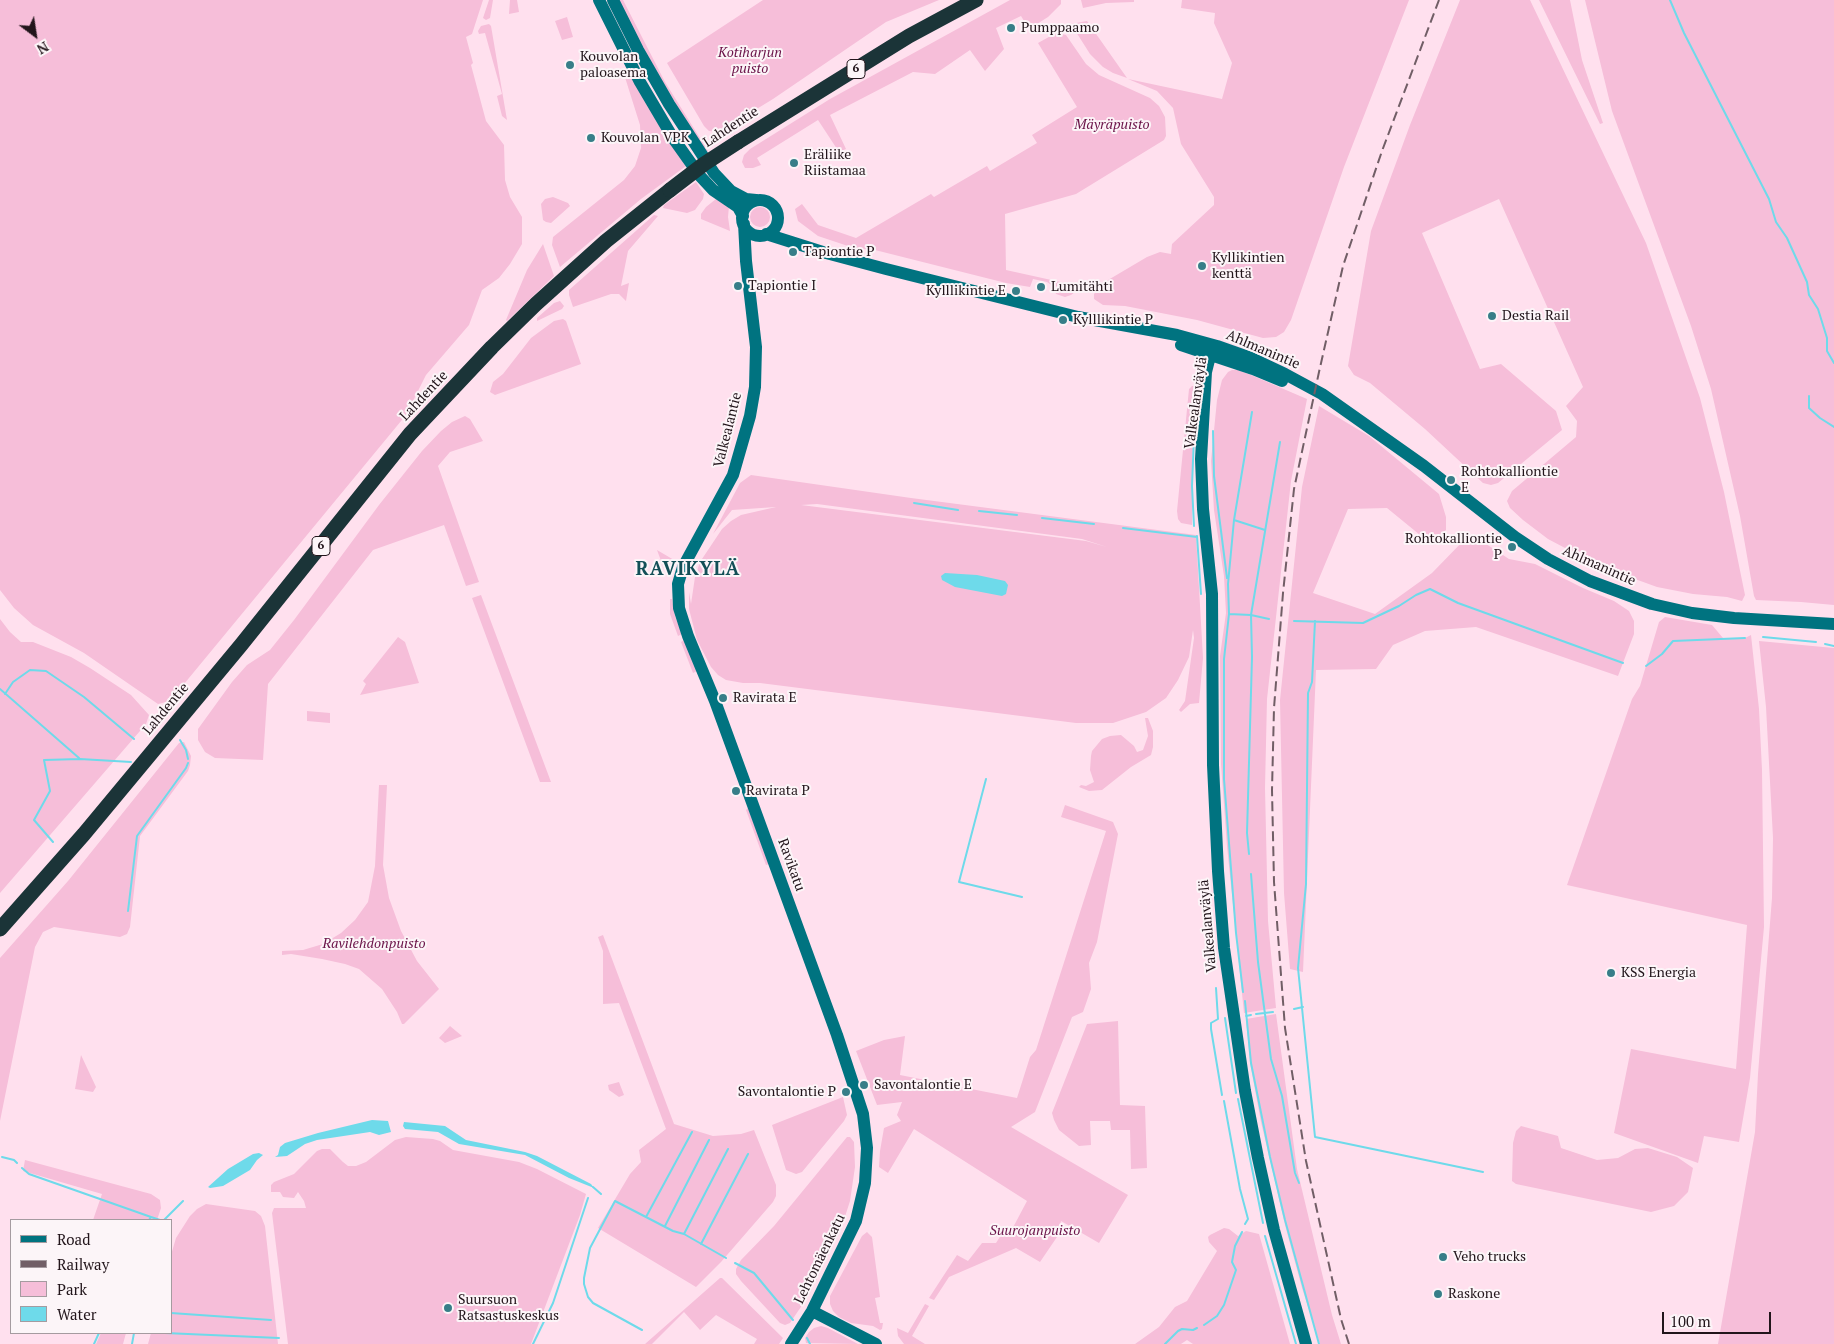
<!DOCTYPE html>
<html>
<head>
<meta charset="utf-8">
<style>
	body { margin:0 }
	#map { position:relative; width:1834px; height:1344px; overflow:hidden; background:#ffe0ee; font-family:"PT Serif",serif }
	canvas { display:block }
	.legend { position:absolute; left:10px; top:1219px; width:162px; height:115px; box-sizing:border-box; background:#fcf5f8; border:1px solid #a59ba0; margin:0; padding:6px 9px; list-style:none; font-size:15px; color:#22151b }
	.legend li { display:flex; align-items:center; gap:10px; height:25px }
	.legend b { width:25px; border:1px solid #a59ba0 }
	.north { position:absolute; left:10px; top:10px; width:50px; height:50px; -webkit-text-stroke:4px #fcf5f8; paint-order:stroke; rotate:149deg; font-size:14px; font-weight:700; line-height:20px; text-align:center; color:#22151b }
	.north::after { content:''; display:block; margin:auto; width:18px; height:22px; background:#22151b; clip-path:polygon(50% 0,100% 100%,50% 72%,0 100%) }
	.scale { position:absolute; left:1662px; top:1312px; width:109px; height:22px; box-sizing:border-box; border:2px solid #22151b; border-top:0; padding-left:6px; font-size:15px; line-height:18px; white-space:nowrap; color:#22151b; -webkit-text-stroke:4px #fcf5f8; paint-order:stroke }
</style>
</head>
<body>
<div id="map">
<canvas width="1834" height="1344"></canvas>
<ul class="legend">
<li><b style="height:6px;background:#007380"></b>Road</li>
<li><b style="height:6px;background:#715e66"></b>Railway</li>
<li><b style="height:14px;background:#f6bed9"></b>Park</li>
<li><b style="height:14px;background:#6edaea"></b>Water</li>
</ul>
<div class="north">N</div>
<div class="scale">100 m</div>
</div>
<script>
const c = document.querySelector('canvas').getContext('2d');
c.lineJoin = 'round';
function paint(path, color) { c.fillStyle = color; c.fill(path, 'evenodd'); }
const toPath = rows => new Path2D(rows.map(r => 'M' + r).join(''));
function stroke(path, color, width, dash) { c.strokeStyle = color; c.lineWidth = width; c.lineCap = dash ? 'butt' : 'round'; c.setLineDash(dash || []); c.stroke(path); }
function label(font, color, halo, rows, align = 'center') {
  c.font = font + ' "PT Serif",serif'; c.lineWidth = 4; c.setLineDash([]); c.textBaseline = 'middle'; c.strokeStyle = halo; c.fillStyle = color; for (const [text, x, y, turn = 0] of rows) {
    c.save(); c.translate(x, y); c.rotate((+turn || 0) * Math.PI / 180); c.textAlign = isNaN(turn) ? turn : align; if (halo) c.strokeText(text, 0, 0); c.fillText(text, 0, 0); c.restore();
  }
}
paint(toPath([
	[0,0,483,0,472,34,466,37,473,63,471,65,486,121,504,145,505,180,510,197,522,217,522,244,510,264,499,278,482,290,469,325,426,375,406,415,170,701,158,704,84,653,33,625,14,608,0,590],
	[489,0,493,0,490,18,486,20,483,18],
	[510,0,517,0,519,12,509,14],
	[618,0,623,0,665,82,708,151,705,153,661,82],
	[763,0,939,0,886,22,773,99,719,132,709,131,704,126,667,63],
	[1010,0,1061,0,1061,4,1048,17,1029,29,1021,16,996,28,1004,49,985,71,970,50,935,74,913,72,830,115,846,149,839,152,818,120,757,158,761,165,753,168,745,168,742,162,744,155,750,149,830,99],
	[1081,0,1134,0,1134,2,1106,3,1083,8],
	[1182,0,1409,0,1344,167,1291,320,1284,332,1276,337,1263,338,1197,320,1125,306,1103,305,1094,299,1094,294,1103,283,1147,257,1160,252,1171,254,1172,244,1214,205,1214,197,1181,144,1173,108,1157,91,1128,79,1222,99,1232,63,1214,23,1215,13,1181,8],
	[1460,0,1530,0,1646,243,1700,398,1724,492,1745,595,1742,601,1727,597,1693,594,1657,587,1613,571,1584,558,1548,539,1523,520,1510,508,1507,501,1512,491,1576,437,1577,421,1566,406,1583,387,1499,199,1422,233,1480,369,1501,364,1556,411,1562,430,1498,483,1491,485,1483,483,1425,429,1370,383,1354,375,1348,366,1371,231,1410,125],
	[1539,0,1570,0,1582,60,1603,123,1600,124],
	[1585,0,1834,0,1834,605,1801,602,1756,600,1754,596,1740,516,1711,389,1691,326,1612,111],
	[567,17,573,37,562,40,555,21],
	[1087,21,1127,78,1113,73,1103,67,1090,54,1071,24],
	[489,24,491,26,507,120,502,116,497,96,502,94,485,33,479,34,478,31,481,26],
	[1056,33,1066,35,1086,64,1099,75,1150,98,1159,106,1165,117,1166,136,1164,140,1076,194,1005,214,1006,270,1074,285,1075,292,1071,295,1065,297,1056,294,1053,286,1047,282,1033,279,1030,287,1006,283,875,250,854,248,818,236,798,221,795,209,802,204,818,225,856,238,931,194,934,197,987,166,990,171,1037,143,1032,135,1077,107,1038,43],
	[626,68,686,166,641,199,560,267,552,245,553,237,624,180,635,166,641,148,640,125,623,71],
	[696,182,704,194,703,199,695,210,687,213,663,208,664,205],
	[553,197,568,203,570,206,551,223,546,222,543,220,541,204,545,199],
	[716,199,729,206,728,217,730,231,701,219,701,214,706,207],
	'750 217a10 10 0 1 1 20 0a10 10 0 1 1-20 0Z',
	[654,215,658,216,628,251,621,286,629,283,626,301,619,294,611,294,573,307,569,295,569,290],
	[543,244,554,276,507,321,506,320,527,270],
	[560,301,564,306,562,309,537,321,537,318,554,303],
	[563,319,566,321,581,364,495,395,490,392,493,382,503,374,531,338,554,321],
	[1232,370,1238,370,1251,375,1307,399,1291,481,1267,699,1265,788,1268,921,1276,1008,1244,1013,1227,846,1221,764,1220,656,1226,613,1224,576,1214,510,1211,461,1217,400,1222,380,1228,372],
	[1192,386,1195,386,1197,390,1192,460,1192,525,1181,523,1178,519,1177,511,1189,389],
	[1319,406,1369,436,1439,494,1446,517,1446,530,1431,544,1387,508,1348,509,1313,593,1375,614,1432,573,1466,538,1480,540,1509,559,1535,564,1583,588,1614,601,1629,611,1634,621,1634,634,1618,676,1476,627,1425,631,1393,645,1376,669,1316,670,1303,972,1290,969,1284,893,1280,700,1302,487],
	[465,416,470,419,483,441,450,452,438,466,479,582,466,586,444,525,373,550,268,684,263,760,215,758,205,752,198,740,198,729,232,682,247,665,270,650,294,620,379,505,422,451,441,431,452,422],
	[751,475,911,498,1196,535,1203,658,1199,703,1190,704,1181,712,1179,710,1185,701,1194,638,1193,630,1189,657,1178,680,1166,698,1146,712,1113,723,1076,723,760,683,743,683,726,680,718,675,711,667,697,640,689,609,689,592,691,604,695,577,700,562,722,529,731,521,741,515,776,507,732,510,713,534,740,483],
	[817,504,1082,539,1107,547,1086,541,801,505],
	[657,550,674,560,668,571,664,569],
	[481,595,551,782,540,782,472,598],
	[670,599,672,599,675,616,682,634,678,636,670,614],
	[1665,617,1712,625,1723,638,1745,638,1751,635,1759,709,1762,770,1764,927,1750,1078,1739,1142,1704,1136,1698,1163,1614,1133,1631,1049,1736,1069,1747,925,1567,885,1632,699,1640,686,1659,622],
	[0,619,10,632,21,642,33,642,71,657,90,668,131,695,149,715,146,724,0,893],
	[398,637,405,642,419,683,360,695,366,684,363,681],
	[684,640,697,671,693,673,681,642],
	[1759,641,1834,648,1834,1344,1718,1344,1755,1132,1758,1074,1772,898,1773,838,1766,707],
	[307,711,330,713,330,723,307,721],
	[1145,718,1148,718,1153,731,1153,747,1151,755,1131,767,1102,790,1089,791,1079,787,1081,785,1086,786,1094,782,1090,770,1091,756,1092,751,1102,739,1110,736,1121,735,1134,746,1137,752,1143,750,1148,736],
	[184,742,191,756,190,765,188,771,140,836,130,927,127,934,120,937,54,927,43,932,35,947,0,1121,0,958,68,881,179,743],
	[379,785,387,785,383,865,389,898,401,931,417,961,439,989,404,1024,402,1024,397,1012,382,989,359,969,345,964,322,959,291,954,282,955,282,951,303,950,323,944,341,933,355,920,368,902,375,866],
	[1065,805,1113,822,1118,834,1097,942,1089,963,1091,989,1083,1012,1072,1017,1035,1112,1011,1127,1128,1195,1099,1243,1061,1221,1057,1237,1040,1262,1016,1248,949,1277,934,1300,929,1298,957,1255,968,1261,982,1243,996,1243,1003,1232,1009,1235,1027,1201,914,1129,888,1173,879,1167,880,1151,884,1128,901,1121,897,1115,902,1102,877,1105,856,1051,884,1040,905,1036,900,1075,1017,1098,1030,1057,1036,1050,1106,831,1061,817],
	[748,808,769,864,766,865,746,810],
	[603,935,674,1124,713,1136,741,1134,754,1130,776,1185,776,1196,773,1202,721,1262,696,1287,598,1228,630,1174,641,1162,639,1150,666,1129,619,1003,603,1004,603,951,598,937],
	[1276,1014,1297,1169,1332,1315,1341,1344,1320,1344,1302,1288,1285,1225,1261,1122,1250,1063,1246,1019],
	[1118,1021,1120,1105,1145,1106,1147,1168,1131,1169,1130,1130,1111,1130,1110,1121,1090,1121,1091,1145,1079,1146,1059,1130,1054,1120,1052,1113,1087,1024],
	[450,1026,462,1036,445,1043,439,1038],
	[81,1055,96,1087,93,1092,75,1089],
	[619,1082,624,1095,619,1097,609,1090,608,1085],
	[843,1097,847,1115,844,1121,802,1172,796,1174,786,1170,772,1125],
	[1521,1126,1558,1136,1561,1148,1597,1160,1618,1158,1635,1149,1648,1148,1677,1157,1693,1168,1688,1192,1674,1206,1651,1212,1516,1184,1512,1181,1513,1143,1516,1131],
	[406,1137,433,1139,440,1141,453,1150,519,1162,537,1169,586,1194,580,1215,531,1344,288,1344,272,1213,274,1208,306,1208,304,1201,298,1192,294,1198,283,1197,280,1192,271,1192,271,1185,274,1182,294,1174,317,1151,322,1149,330,1149,343,1162,348,1166,356,1166,366,1162,395,1140],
	[847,1137,850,1137,854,1142,855,1167,850,1201,841,1229,809,1295,790,1323,785,1325,780,1323,741,1281,736,1274,736,1269,741,1260,774,1226],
	[25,1160,151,1194,160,1200,161,1208,157,1220,93,1220,102,1194,23,1171],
	[206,1204,255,1211,261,1216,265,1226,278,1344,148,1344,151,1333,171,1333,171,1255,176,1238,190,1216,197,1209],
	[1224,1228,1229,1229,1238,1236,1246,1231,1259,1234,1290,1344,1193,1344,1187,1340,1181,1344,1135,1344,1159,1327,1175,1307,1187,1301,1217,1251,1209,1242,1208,1237,1210,1235],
	[867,1232,872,1237,880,1297,875,1298,880,1323,883,1323,882,1329,880,1330,873,1326,851,1323,839,1317,833,1311,830,1304,830,1296,862,1236],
	[720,1278,722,1278,783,1338,779,1344,754,1344,757,1339,716,1315,700,1330,684,1312,652,1344,645,1344],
	[925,1304,929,1306,912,1336,925,1344,904,1344,898,1336,897,1328,908,1333],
	[821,1326,828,1328,858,1344,806,1343,805,1338,809,1332,814,1328],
	[101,1333,126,1333,123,1344,96,1344]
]), '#f6bed9');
paint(toPath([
	[945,573,977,575,1005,581,1008,585,1006,594,1002,596,955,587,942,580,941,576],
	[372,1120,388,1121,391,1132,379,1135,370,1132,317,1140,305,1144,287,1156,275,1157,278,1155,280,1147,285,1143,318,1133],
	[404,1122,445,1126,466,1140,525,1152,537,1156,591,1184,594,1188,569,1178,525,1155,459,1144,438,1132,405,1129,403,1126],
	[259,1153,263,1155,257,1160,250,1170,223,1186,210,1188,208,1187,228,1169,253,1154]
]), '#6edaea');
stroke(toPath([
	[1670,0,1684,33,1769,199,1776,222,1787,238,1807,282,1809,295,1818,309,1827,338,1827,351,1834,363],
	[1809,396,1809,408,1820,418,1834,427],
	[1213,431,1214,476,1227,578],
	[914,503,958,510],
	[979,511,1017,515],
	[1042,518,1094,524],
	[1234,520,1265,530],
	[1194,526,1192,486,1194,436,1197,408],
	[1123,528,1197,537],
	[1197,536,1201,594],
	[1229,614,1251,615,1269,619],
	[1294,621,1363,623,1399,606,1416,595,1430,589,1458,603,1623,663],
	[1315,621,1312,682,1308,693,1306,884,1298,968,1315,1137,1483,1172],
	[1763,637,1816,642],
	[1825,644,1834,646],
	[1646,666,1662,654,1673,641,1745,638],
	[0,689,79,758],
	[5,694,13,682,30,670,46,671,84,697,134,739],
	[180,740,186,750,188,759],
	[986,779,959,882,1022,897],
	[53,842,34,820,50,791,44,760,80,759,131,762],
	[1249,854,1247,833,1252,657,1251,615,1280,442],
	[1251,874,1258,962,1271,1059,1282,1096,1295,1173,1299,1183],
	[128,911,137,836,186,768,188,763],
	[1216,988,1218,1019,1211,1023,1211,1029,1222,1095],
	[1243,992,1236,933,1224,779,1224,659,1229,614,1228,584,1234,520,1252,412],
	[1245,1001,1251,1063,1270,1157,1285,1220,1319,1344],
	[1294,1009,1303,1007],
	[1256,1014,1273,1012],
	[1246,1016,1251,1015],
	[1225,1018,1236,1093],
	[1238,1099,1263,1223],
	[1224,1101,1240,1189,1248,1219,1245,1224],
	[2,1157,14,1160,17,1163],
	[22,1168,29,1174,151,1217],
	[593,1187,601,1194],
	[646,1217,692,1132],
	[149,1220,151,1217,160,1220],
	[164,1220,183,1201],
	[665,1226,709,1140],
	[684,1234,728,1149],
	[1265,1236,1296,1344],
	[701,1244,748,1154],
	[735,1263,754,1273,793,1320],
	[171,1313,271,1320],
	[1204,1325,1217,1316,1224,1305,1236,1270,1232,1262,1235,1246,1242,1232],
	[642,1330,593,1303,588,1297,584,1284,584,1278,590,1248,615,1201,673,1231,684,1234,726,1258],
	[165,1333,279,1338],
	[807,1338,810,1344],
	[94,1344,99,1333],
	[132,1344,134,1333],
	[533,1344,553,1303,588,1198],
	[1165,1344,1178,1331,1182,1329,1193,1330,1197,1328]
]), '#6edaea', 2);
stroke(toPath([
	[599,0,640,82,673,138,700,176,713,190,738,207,743,216],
	[613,0,638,50,669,104,714,173,731,191,746,199,756,200],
	'742 218a18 18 0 1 1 36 0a18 18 0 1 1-36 0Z',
	[744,224,746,261,756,347,755,387,750,416,733,475,683,567,678,584,679,608,688,636,715,701,837,1035,863,1114,867,1148,865,1183,856,1221,812,1311,791,1344],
	[766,234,826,253,886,269,1078,317,1177,335,1217,346,1251,358,1285,374,1322,394,1424,466,1515,537,1548,559,1590,581,1652,604,1692,613,1734,618,1834,624],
	[1181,345,1253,369,1282,381],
	[1217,346,1211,352,1206,372,1201,459,1203,509,1212,594,1213,765,1218,871,1224,948,1245,1091,1258,1158,1274,1230,1306,1344],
	[812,1311,876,1344]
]), '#007380', 12);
stroke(toPath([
	[738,142,909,36,976,0],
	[0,929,84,834,241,645,410,434,492,347,536,304,606,241,670,190]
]), '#1b3438', 15);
stroke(toPath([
	[1349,1344,1341,1319,1306,1161,1285,1028,1274,882,1272,790,1274,708,1283,593,1294,489,1319,372,1343,266,1382,151,1439,0]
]), '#715e66', 2, [10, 5]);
stroke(toPath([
	[670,190,704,164,738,142]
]), '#1b3438', 15);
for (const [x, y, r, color] of [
	[1011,28,5,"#377e88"],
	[570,65,5,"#377e88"],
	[591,138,5,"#377e88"],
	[794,163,5,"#377e88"],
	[793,252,5,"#377e88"],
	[1202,266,5,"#377e88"],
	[738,286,5,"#377e88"],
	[1041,287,5,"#377e88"],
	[1016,291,5,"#377e88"],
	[1492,316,5,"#377e88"],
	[1063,320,5,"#377e88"],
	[1451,480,5,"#377e88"],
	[1512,547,5,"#377e88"],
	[723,698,5,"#377e88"],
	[736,791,5,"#377e88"],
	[1611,973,5,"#377e88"],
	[864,1085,5,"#377e88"],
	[846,1092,5,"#377e88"],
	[1443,1257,5,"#377e88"],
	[1438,1294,5,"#377e88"],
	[448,1308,5,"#377e88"]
]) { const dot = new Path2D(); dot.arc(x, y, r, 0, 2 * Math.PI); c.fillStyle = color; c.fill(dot); stroke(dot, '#fcf5f8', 2); }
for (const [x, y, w] of [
	[856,69,18],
	[321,546,18]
]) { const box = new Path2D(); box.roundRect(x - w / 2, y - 9.5, w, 19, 4); c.fillStyle = '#fcf5f8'; c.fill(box); stroke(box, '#22151b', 1); }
label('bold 12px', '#22151b', null, [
	["6",856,69],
	["6",321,546]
]);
label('14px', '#22151b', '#fcf5f8', [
	["Pumppaamo",1021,28],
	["Kouvolan",580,57],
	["paloasema",580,73],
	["Kouvolan VPK",601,138],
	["Eräliike",804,155],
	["Riistamaa",804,171],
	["Tapiontie P",803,252],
	["Kyllikintien",1212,258],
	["kenttä",1212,274],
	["Tapiontie I",748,286],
	["Lumitähti",1051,287],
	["Kylllikintie E",1006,291,"right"],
	["Destia Rail",1502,316],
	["Kylllikintie P",1073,320],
	["Rohtokalliontie",1461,472],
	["E",1461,488],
	["Rohtokalliontie",1502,539,"right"],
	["P",1502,555,"right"],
	["Ravirata E",733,698],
	["Ravirata P",746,791],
	["KSS Energia",1621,973],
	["Savontalontie E",874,1085],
	["Savontalontie P",836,1092,"right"],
	["Veho trucks",1453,1257],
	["Raskone",1448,1294],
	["Suursuon",458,1300],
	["Ratsastuskeskus",458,1316]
], 'left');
label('italic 14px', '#6a1248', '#fcf5f8', [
	["Kotiharjun",750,53],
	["puisto",750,69],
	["Mäyräpuisto",1112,125],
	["Ravilehdonpuisto",374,944],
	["Suurojanpuisto",1035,1231]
]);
label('14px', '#22151b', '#fcf5f8', [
	["Lahdentie",731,127,-33],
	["Ahlmanintie",1263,350,23],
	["Lahdentie",424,396,-47],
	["Valkealanväylä",1196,403,-82],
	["Valkealantie",728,430,-76],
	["Ahlmanintie",1599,566,24],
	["Lahdentie",166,709,-50],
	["Ravikatu",791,865,70],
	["Valkealanväylä",1208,926,-95],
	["Lehtomäenkatu",820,1259,-64]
]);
c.letterSpacing = '1px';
label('bold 19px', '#134f57', '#fcf5f8', [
	["RAVIKYLÄ",688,570]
]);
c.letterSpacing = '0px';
</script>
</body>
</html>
